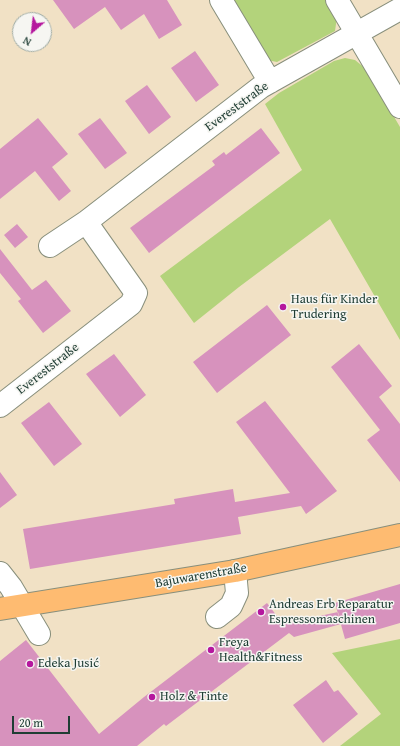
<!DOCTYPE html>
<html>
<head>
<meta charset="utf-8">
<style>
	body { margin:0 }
	#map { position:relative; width:400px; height:746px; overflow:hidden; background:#f1e1c5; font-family:"Gentium Book Plus",serif }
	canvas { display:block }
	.north { position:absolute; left:12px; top:12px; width:40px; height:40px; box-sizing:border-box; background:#f6f6f2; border:1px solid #a0aca6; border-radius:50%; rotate:208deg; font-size:11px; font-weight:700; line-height:16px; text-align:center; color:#1f3d34 }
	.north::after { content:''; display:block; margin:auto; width:14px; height:18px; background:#b5179e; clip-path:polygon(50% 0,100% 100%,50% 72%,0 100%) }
	.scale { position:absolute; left:12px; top:716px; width:58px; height:18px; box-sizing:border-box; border:2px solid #1f3d34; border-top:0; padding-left:5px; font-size:12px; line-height:14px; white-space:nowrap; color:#1f3d34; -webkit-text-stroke:3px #f6f6f2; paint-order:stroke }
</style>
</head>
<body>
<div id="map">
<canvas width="400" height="746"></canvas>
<div class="north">N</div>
<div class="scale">20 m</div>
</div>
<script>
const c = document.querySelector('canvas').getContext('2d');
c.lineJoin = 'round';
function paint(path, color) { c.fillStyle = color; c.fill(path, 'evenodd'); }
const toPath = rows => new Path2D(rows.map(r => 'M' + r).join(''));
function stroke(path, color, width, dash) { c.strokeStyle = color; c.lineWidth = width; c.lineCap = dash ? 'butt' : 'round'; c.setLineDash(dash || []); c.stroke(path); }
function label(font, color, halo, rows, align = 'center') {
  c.font = font + ' "Gentium Book Plus",serif'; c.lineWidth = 3; c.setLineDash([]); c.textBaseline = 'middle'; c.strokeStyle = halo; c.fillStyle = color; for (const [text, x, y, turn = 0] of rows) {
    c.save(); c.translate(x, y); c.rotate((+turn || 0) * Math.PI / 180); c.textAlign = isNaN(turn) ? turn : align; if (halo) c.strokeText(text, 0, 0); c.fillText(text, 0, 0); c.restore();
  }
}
paint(toPath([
	[232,0,327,0,337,17,335,31,277,62,267,60],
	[345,58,355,60,366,69,400,127,400,340,330,219,239,287,194,323,160,276,302,170,265,104,279,93,334,61],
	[400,639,400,746,340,746,381,714,332,653]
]), '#b3d37b');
paint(toPath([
	[53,0,167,0,182,25,159,39,144,14,121,30,105,7,74,29],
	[195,51,219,85,196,102,171,68],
	[147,85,171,117,149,134,125,101],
	[38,118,68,154,52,167,71,191,59,201,35,171,0,199,0,149],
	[100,118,127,153,105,169,78,134],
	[261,128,280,153,149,253,130,228,215,165,212,161,224,152,226,155],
	[17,224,28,237,15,248,4,235],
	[0,249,32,290,46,280,71,311,43,333,18,301,21,299,0,273],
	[267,305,291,335,217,393,193,362],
	[359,344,392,386,379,397,400,424,400,482,367,440,380,430,331,367],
	[114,354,146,395,120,417,86,374],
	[265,401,337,491,306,514,301,506,238,517,241,534,30,569,23,529,175,504,174,499,233,489,235,502,290,493,236,422],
	[49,402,82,444,54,466,21,423],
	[0,472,17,495,0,508],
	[400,584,400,623,345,639,335,603],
	[267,603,283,624,338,612,341,624,294,637,289,633,166,726,164,724,137,746,0,746,0,661,26,640,99,734,144,697],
	[326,680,334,692,338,690,358,714,323,743,293,705]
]), '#d792bd');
const minor = toPath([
	[221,0,270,82],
	[337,0,400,107],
	[50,246,86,222,261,87,400,9],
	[0,406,131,304,136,293,86,222],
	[0,573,11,587,39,634],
	[217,617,231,606,237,593,235,571]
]);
const major = toPath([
	[0,609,235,571,400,535]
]);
stroke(minor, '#888f7c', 24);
stroke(major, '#888f7c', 24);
stroke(minor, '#fff', 22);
stroke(major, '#febb71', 22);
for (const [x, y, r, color] of [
	[283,307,4,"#b5179e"],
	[261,612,4,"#b5179e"],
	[211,650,4,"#b5179e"],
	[30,664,4,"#b5179e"],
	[152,697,4,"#b5179e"]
]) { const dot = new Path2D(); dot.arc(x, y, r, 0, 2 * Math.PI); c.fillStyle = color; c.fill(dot); stroke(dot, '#f6f6f2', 1.5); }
label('13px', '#1f3d34', '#f6f6f2', [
	["Evereststraße",237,107,-36],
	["Evereststraße",48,369,-38],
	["Bajuwarenstraße",201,576,-10]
]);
label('13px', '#1f3d34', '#f6f6f2', [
	["Haus für Kinder",291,300],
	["Trudering",291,315],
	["Andreas Erb Reparatur",269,605],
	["Espressomaschinen",269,620],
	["Freya",219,643],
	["Health&Fitness",219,658],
	["Edeka Jusić",38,664],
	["Holz & Tinte",160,697]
], 'left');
</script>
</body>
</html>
